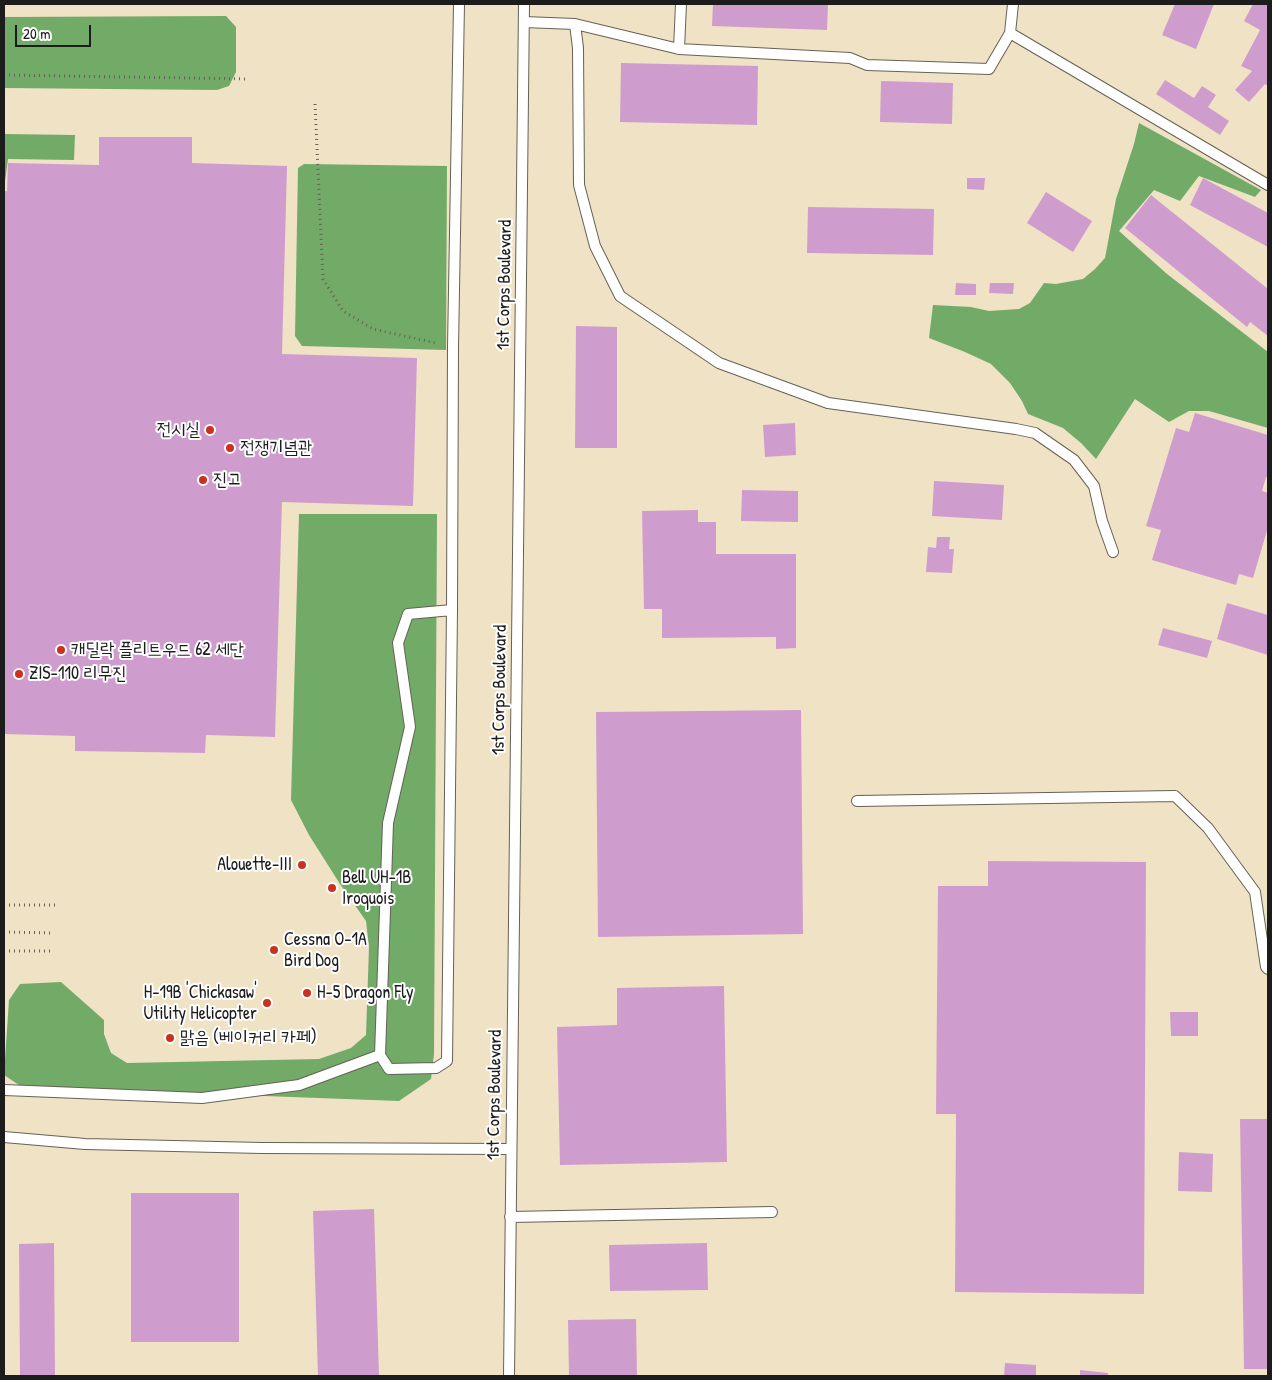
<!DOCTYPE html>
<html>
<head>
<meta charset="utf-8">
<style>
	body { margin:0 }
	#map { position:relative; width:1272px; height:1380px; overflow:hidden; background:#f0e2c5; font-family:"Patrick Hand",sans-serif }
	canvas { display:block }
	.frame { position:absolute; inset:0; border:5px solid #1c1c1c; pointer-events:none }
	.scale { position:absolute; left:15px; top:25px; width:76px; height:22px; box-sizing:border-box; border:2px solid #1c1c1c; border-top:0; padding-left:6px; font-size:15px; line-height:18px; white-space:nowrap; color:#1c1c1c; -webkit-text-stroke:4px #fff; paint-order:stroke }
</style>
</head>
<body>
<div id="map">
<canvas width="1272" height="1380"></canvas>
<div class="frame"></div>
<div class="scale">20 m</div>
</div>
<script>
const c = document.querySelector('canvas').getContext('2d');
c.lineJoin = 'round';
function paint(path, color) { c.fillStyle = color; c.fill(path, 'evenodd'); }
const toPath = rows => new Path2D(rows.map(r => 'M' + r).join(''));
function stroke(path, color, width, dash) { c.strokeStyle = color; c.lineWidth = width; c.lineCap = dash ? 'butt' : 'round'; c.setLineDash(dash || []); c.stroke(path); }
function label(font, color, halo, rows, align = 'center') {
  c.font = font + ' "Patrick Hand","Poor Story",sans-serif'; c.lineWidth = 4; c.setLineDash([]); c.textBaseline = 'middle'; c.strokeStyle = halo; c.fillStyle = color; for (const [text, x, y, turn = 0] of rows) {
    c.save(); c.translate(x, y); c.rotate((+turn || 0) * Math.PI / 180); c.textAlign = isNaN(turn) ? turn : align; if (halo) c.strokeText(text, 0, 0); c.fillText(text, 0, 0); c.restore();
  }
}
paint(toPath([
	[226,16,236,27,236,72,229,86,217,90,4,88,4,17],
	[1139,123,1261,190,1255,197,1199,176,1180,201,1154,190,1119,231,1167,274,1268,352,1268,428,1209,411,1189,411,1169,422,1135,399,1096,459,1081,443,1063,428,1028,414,1022,401,1010,383,991,364,965,352,929,338,933,305,971,307,989,311,1019,309,1030,303,1044,283,1056,284,1083,279,1095,269,1105,258,1116,199,1134,144],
	[4,134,75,135,74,160,8,159,4,189],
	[304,164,447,166,446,350,302,346,295,336,298,168],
	[299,514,437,514,434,1054,431,1079,399,1101,22,1087,4,1075,9,1000,20,984,61,982,104,1020,104,1034,111,1053,127,1063,319,1059,351,1048,366,1035,369,947,366,921,340,884,309,835,291,800]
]), '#72aa68');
paint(toPath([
	[713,4,828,4,827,30,712,26],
	[1175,4,1214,4,1196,49,1162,35],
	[1253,4,1268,4,1268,86,1265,84,1249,102,1235,90,1252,71,1241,66,1260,30,1244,21],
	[621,63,758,66,757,125,620,122],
	[1165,80,1194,98,1202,86,1216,95,1208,107,1229,121,1220,135,1156,94],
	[881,81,953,83,952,124,880,122],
	[99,137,192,137,192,163,287,166,282,354,417,358,413,506,282,502,275,737,206,735,205,753,75,751,75,736,4,734,4,191,7,191,8,163,99,165],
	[967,178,985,178,984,190,967,189],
	[1203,178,1268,213,1268,247,1190,205],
	[1046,192,1092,221,1073,252,1027,223],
	[1151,195,1268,289,1268,336,1250,322,1247,327,1125,228],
	[808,207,934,209,933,255,807,253],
	[956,283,976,284,976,295,955,295],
	[990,283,1014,283,1013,294,989,293],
	[576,326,617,327,617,448,575,448],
	[1195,413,1268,435,1268,466,1267,472,1268,472,1268,478,1266,477,1262,491,1268,493,1268,527,1253,578,1239,574,1236,585,1152,560,1161,530,1146,526,1176,428,1189,432],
	[795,423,796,455,765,457,763,425],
	[934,481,1004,485,1002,520,932,516],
	[742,490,798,491,798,522,741,521],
	[698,510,698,522,716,522,716,554,796,554,796,648,776,649,776,637,662,638,662,609,644,609,642,511],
	[937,537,950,537,949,549,954,549,952,573,926,572,928,547,936,548],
	[1227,603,1268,615,1268,655,1217,639],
	[1163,628,1212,641,1207,658,1158,645],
	[801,710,803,934,598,937,596,712],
	[988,861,1146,862,1144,1294,955,1292,956,1114,936,1114,938,886,988,886],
	[724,986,727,1162,560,1165,557,1027,617,1025,617,988],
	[1170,1012,1198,1012,1198,1036,1171,1036],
	[1240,1119,1268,1119,1268,1369,1244,1369],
	[1179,1152,1213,1154,1212,1192,1178,1191],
	[131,1193,239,1193,239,1342,131,1342],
	[374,1209,379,1376,318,1376,313,1211],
	[54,1243,55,1376,20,1376,19,1244],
	[707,1243,708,1290,610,1291,609,1245],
	[636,1319,637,1376,569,1376,568,1320],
	[1005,1363,1036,1365,1036,1376,1004,1376],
	[1080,1370,1108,1373,1108,1376,1080,1376]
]), '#cf9dcd');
const lane = toPath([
	[524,22,575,24,679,49,850,58,867,65,989,69,1010,33,1013,4],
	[575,24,578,48,579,185,595,246,620,296,719,363,828,403,1016,429,1035,433,1074,460,1094,486,1102,521,1113,552],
	[1010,33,1268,185],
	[679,49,681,4],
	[452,610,408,614,398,643,410,727,388,823,380,1055,389,1069,436,1068,447,1061,452,610,453,347,459,4],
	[857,801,1175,796,1208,828,1255,892,1266,967,1268,969],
	[4,1090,202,1098,299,1085,380,1055],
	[4,1137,85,1144,262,1148,511,1149],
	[510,1217,772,1212],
	[509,1376,524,4]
]);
stroke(lane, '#666157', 12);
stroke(toPath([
	[4,75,249,79],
	[315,104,323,279,343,311,373,329,436,343],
	[4,905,56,905],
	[4,932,54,933],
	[4,951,54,951]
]), '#666157', 3, [1, 4]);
stroke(lane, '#fff', 10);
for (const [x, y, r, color] of [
	[210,430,5,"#c8321e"],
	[230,448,5,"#c8321e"],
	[203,480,5,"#c8321e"],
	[61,650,5,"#c8321e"],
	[19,674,5,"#c8321e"],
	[302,865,5,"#c8321e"],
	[332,888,5,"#c8321e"],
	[274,950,5,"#c8321e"],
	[307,993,5,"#c8321e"],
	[267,1003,5,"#c8321e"],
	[170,1038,5,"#c8321e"]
]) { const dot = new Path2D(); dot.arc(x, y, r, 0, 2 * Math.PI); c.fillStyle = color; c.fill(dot); stroke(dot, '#fff', 2); }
label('18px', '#1c1c1c', '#fff', [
	["1st Corps Boulevard",505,285,-89],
	["1st Corps Boulevard",500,690,-89],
	["1st Corps Boulevard",495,1095,-89]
]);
label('18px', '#1c1c1c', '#fff', [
	["전시실",200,430,"right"],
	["전쟁기념관",240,448],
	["진고",213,480],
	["캐딜락 플리트우드 62 세단",71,650],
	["ZIS-110 리무진",29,674],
	["Alouette-III",292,865,"right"],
	["Bell UH-1B",342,878],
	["Iroquois",342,899],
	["Cessna O-1A",284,940],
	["Bird Dog",284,961],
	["H-19B 'Chickasaw'",257,993,"right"],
	["Utility Helicopter",257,1014,"right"],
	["H-5 Dragon Fly",317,993],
	["맑음 (베이커리 카페)",180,1038]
], 'left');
</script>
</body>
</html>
